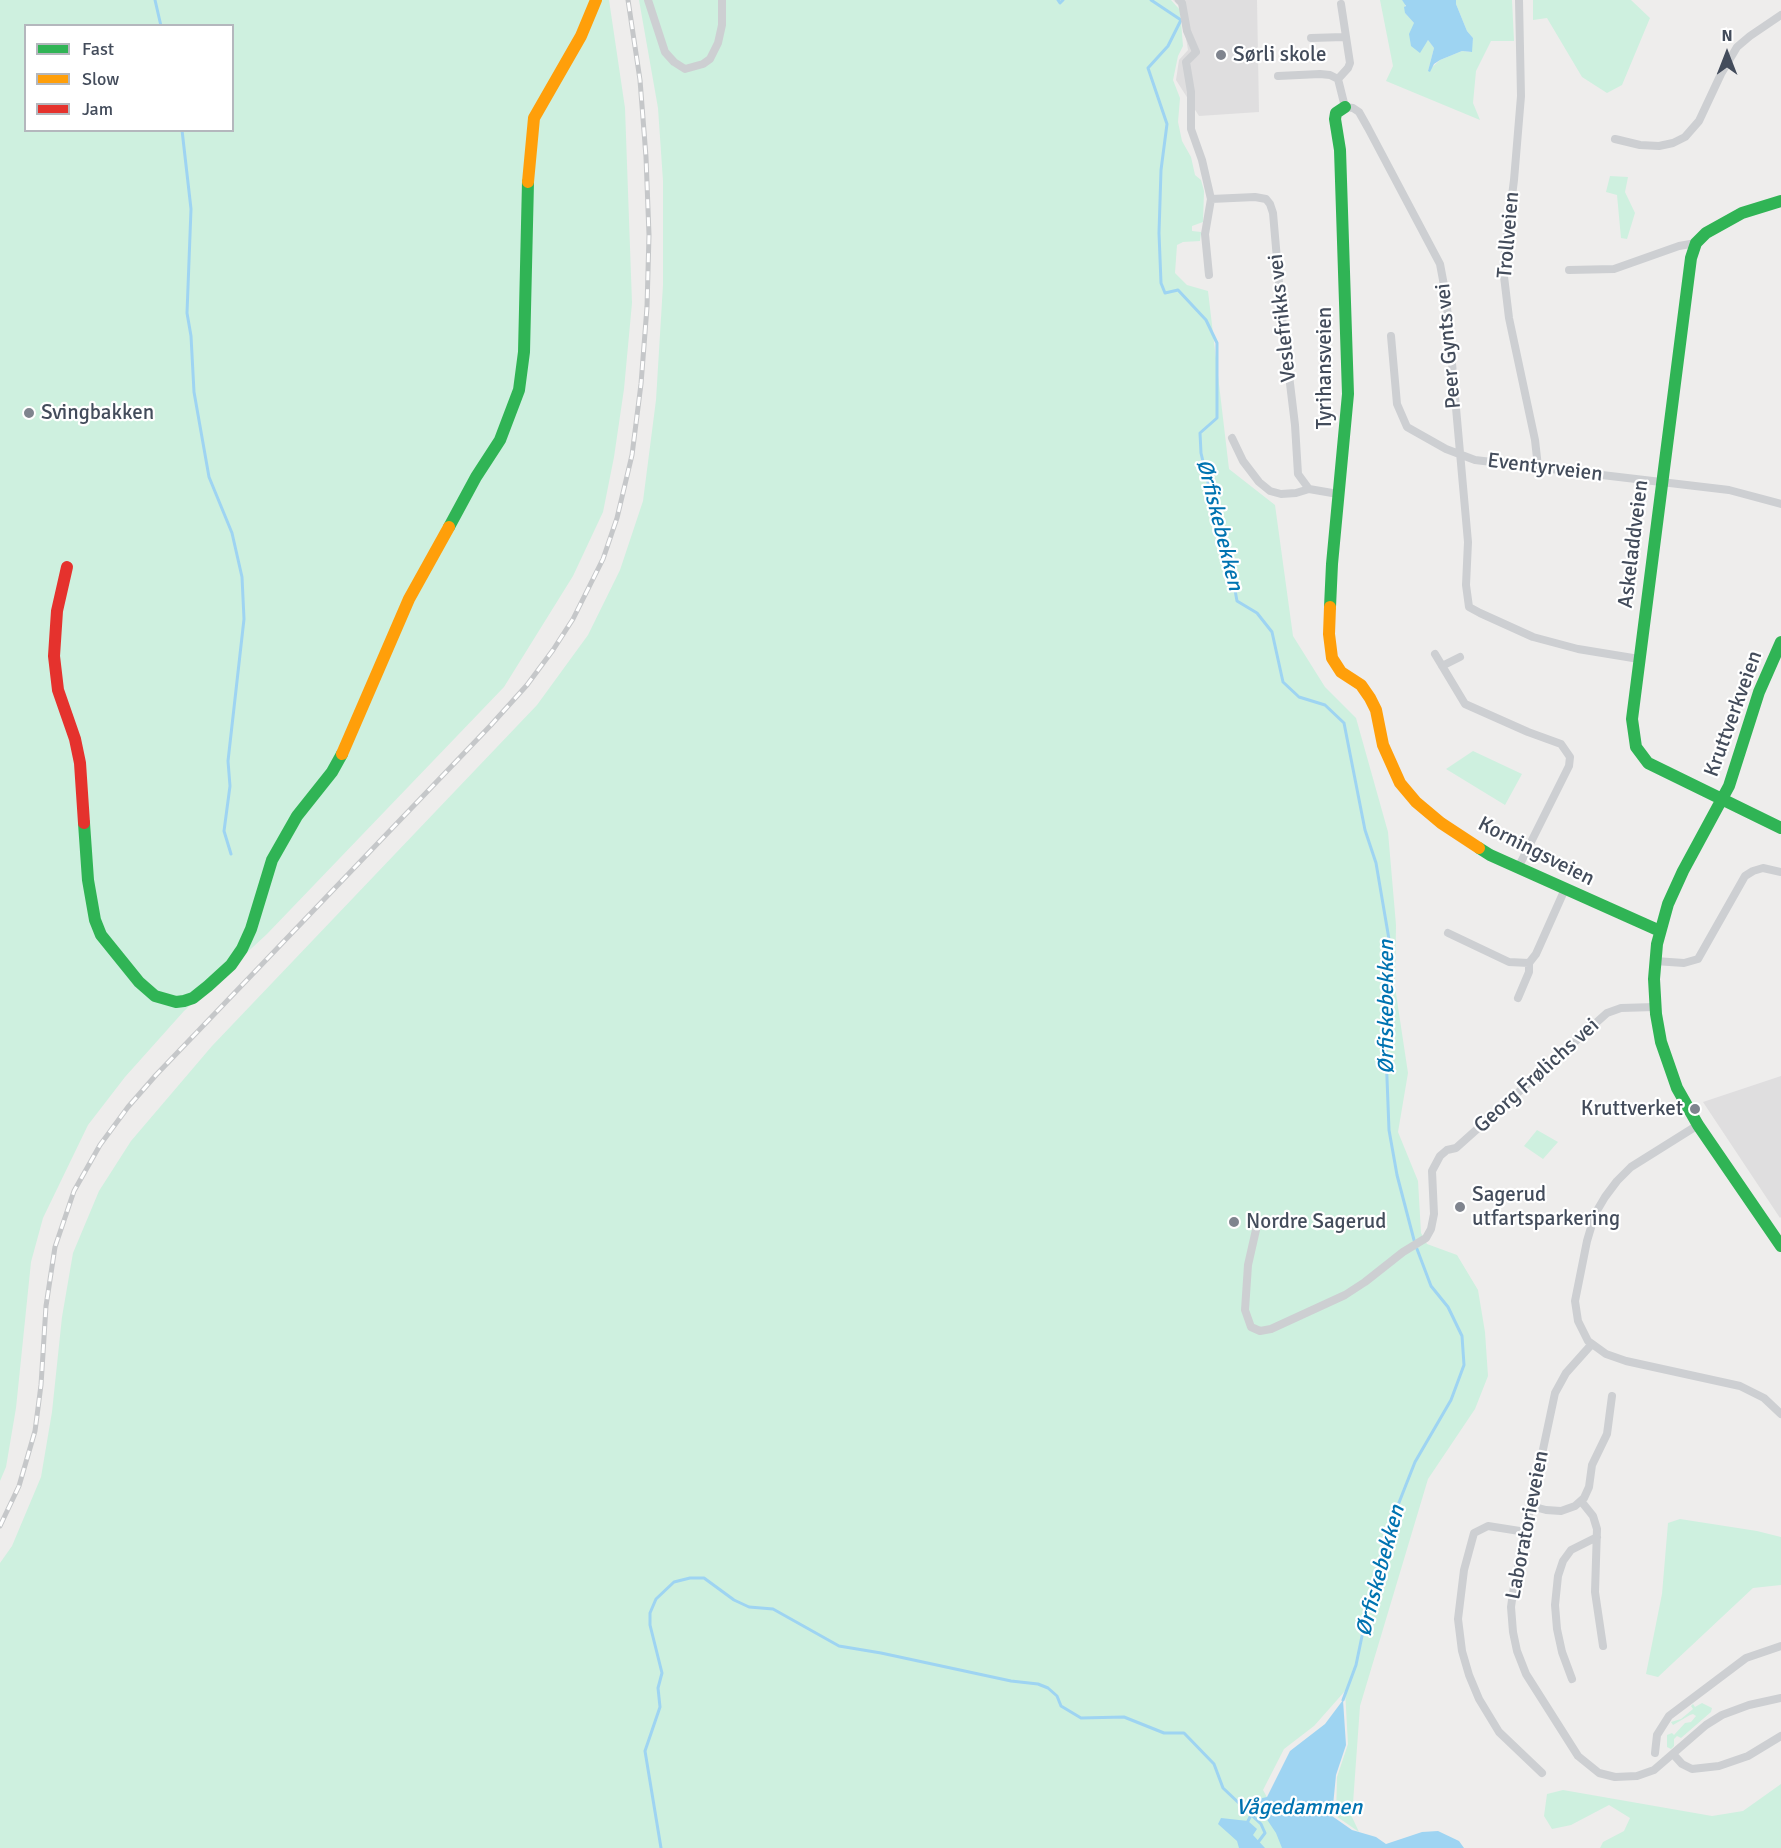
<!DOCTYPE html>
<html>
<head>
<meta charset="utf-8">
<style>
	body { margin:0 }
	#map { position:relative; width:1781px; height:1848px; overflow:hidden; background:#eeedec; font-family:Signika,sans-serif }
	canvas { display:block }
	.legend { position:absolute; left:24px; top:24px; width:210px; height:108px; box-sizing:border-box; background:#fff; border:2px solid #b4b7bd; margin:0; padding:8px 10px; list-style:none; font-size:18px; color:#434c5b }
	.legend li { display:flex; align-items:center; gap:12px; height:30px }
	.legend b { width:30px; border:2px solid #b4b7bd }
	.north { position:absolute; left:1697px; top:24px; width:60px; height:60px; -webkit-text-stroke:4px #fff; paint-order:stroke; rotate:0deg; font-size:16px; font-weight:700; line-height:24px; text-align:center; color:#434c5b }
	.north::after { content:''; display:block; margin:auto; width:21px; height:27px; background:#434c5b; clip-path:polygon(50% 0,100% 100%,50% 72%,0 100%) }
</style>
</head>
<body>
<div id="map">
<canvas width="1781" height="1848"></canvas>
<ul class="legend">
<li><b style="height:8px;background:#30b455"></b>Fast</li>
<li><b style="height:8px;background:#ff9f0a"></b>Slow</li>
<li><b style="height:8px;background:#e5322d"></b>Jam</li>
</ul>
<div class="north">N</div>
</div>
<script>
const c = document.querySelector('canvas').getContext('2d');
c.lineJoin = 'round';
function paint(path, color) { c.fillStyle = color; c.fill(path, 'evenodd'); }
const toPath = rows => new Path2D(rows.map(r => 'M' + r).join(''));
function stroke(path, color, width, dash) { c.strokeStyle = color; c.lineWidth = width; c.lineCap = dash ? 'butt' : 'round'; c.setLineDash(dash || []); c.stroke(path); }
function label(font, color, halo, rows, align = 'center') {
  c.font = font + ' Signika,sans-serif'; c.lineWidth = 4.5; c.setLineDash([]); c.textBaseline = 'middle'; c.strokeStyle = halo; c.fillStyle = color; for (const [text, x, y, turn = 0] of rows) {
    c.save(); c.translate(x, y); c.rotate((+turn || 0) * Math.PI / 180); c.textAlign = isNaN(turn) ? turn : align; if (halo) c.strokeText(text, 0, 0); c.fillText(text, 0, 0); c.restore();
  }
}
paint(toPath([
	[1173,0,1257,0,1259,112,1199,116,1176,80,1179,60,1188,50,1181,8],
	[1781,1076,1781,1217,1780,1218,1703,1102]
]), '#dfdedf');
paint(toPath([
	[0,0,609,0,625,108,632,303,624,389,614,457,603,512,573,576,504,687,267,934,184,1011,125,1077,88,1125,43,1218,31,1262,16,1408,6,1467,0,1481],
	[26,26,232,26,232,130,26,130],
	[639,0,1171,0,1180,10,1183,46,1178,56,1173,80,1180,98,1178,122,1182,141,1191,157,1195,175,1201,180,1204,191,1203,222,1192,226,1192,231,1201,232,1200,241,1183,242,1177,245,1175,273,1187,285,1208,291,1229,469,1275,505,1293,636,1325,687,1356,718,1388,832,1396,925,1395,987,1408,1073,1398,1132,1418,1181,1421,1233,1427,1244,1457,1255,1478,1290,1485,1332,1488,1376,1475,1409,1428,1479,1360,1706,1352,1817,1359,1832,1336,1816,1337,1777,1348,1744,1345,1691,1314,1726,1284,1749,1263,1790,1295,1848,0,1848,0,1563,12,1546,41,1477,52,1412,62,1317,73,1253,99,1191,131,1141,212,1046,537,705,588,635,620,570,643,501,656,400,663,285,663,181,658,108],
	[1380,0,1402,0,1405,3,1405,13,1414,23,1422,47,1428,40,1434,48,1428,71,1440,60,1462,51,1471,52,1473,38,1467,31,1456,4,1456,0,1512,0,1514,41,1491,41,1476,71,1473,103,1480,120,1386,81,1393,66],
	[1533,0,1631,0,1650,18,1622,85,1607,93,1582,77,1547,18,1533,20],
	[1610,176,1628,177,1625,192,1635,213,1627,239,1621,238,1617,195,1606,192],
	[1473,751,1522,774,1505,805,1446,769],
	[1537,1130,1558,1142,1543,1159,1524,1146],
	[1680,1519,1757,1531,1781,1537,1781,1585,1753,1588,1658,1677,1646,1674,1662,1594,1668,1523],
	[1702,1703,1712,1708,1711,1712,1681,1738,1677,1736,1674,1739,1674,1746,1671,1749,1667,1747,1667,1735,1672,1733,1674,1735,1685,1723,1691,1722,1696,1716,1693,1714,1690,1715,1673,1725,1671,1722,1681,1719,1693,1709,1691,1706,1693,1704,1695,1707],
	[1781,1784,1781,1848,1600,1848,1603,1842,1624,1831,1630,1818,1609,1805,1571,1825,1552,1829,1544,1816,1547,1794,1563,1790,1712,1816,1743,1811]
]), '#cef0df');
paint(toPath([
	[1402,0,1456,0,1456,4,1467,31,1473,38,1472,52,1462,51,1440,60,1434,64,1430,72,1428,71,1434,48,1428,40,1420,53,1411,46,1409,34,1414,23,1405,13,1404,7,1406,6],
	[1343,1700,1346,1745,1336,1775,1332,1816,1352,1830,1376,1837,1386,1844,1422,1832,1438,1831,1459,1841,1464,1848,1282,1848,1276,1833,1264,1815,1253,1811,1251,1804,1254,1800,1267,1797,1290,1751,1325,1724],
	[1221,1818,1248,1821,1257,1829,1253,1835,1265,1848,1239,1848,1237,1841,1218,1824]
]), '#9ed4f2');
stroke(toPath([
	[155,0,161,26],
	[1058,0,1060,3,1063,0],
	[1151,0,1181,20,1168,46,1148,68,1167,124,1161,170,1159,233,1161,283,1165,293,1178,290,1206,320,1217,343,1217,418,1200,433,1201,453,1218,525,1231,568,1237,601,1257,613,1272,632,1283,682,1299,697,1325,705,1344,723,1365,830,1376,863,1391,951,1384,1001,1389,1130,1397,1175,1414,1240],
	[182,130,191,209,187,313,191,336,194,392,209,477,232,533,242,577,244,619,228,761,230,786,224,831,231,854],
	[1343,1700,1356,1665,1367,1612,1385,1538,1415,1462,1451,1400,1464,1365,1462,1336,1448,1307,1431,1286,1417,1249],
	[1248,1821,1251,1815],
	[661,1848,645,1751,660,1707,658,1688,662,1673,650,1625,650,1613,656,1599,674,1582,690,1578,704,1578,734,1600,749,1607,773,1609,839,1646,881,1653,1011,1681,1038,1684,1048,1688,1057,1696,1061,1706,1081,1718,1124,1717,1164,1733,1184,1733,1214,1764,1223,1788,1261,1824,1265,1833,1259,1841]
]), '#9ed4f2', 3);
stroke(toPath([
	[648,0,665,52,674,62,685,69,703,64,710,59,718,43,722,25,722,0],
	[1179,0,1182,3,1187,31,1196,52,1186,62,1191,92,1191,129,1202,160,1211,199,1205,234,1209,275],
	[1519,0,1521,96,1514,180,1503,268,1509,318,1535,440,1538,467],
	[1311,38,1344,37],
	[1278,76,1320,74,1330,75,1338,79,1345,107,1353,108,1359,112,1368,128,1440,264,1446,296,1468,542,1466,585,1469,607,1480,613,1533,637,1578,649,1639,659],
	[1338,79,1348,68,1350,63,1341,4],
	[1615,139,1640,145,1659,146,1673,143,1685,137,1699,121,1721,74,1737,47,1750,36,1781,15],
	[1211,199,1255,197,1266,199,1270,204,1273,213,1282,317,1295,425,1298,474,1309,489,1338,494],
	[1569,270,1614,269,1679,246,1696,243],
	[1391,336,1397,404,1407,427,1446,449,1475,460,1729,490,1781,504],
	[1232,438,1243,461,1259,482,1270,491,1281,494,1296,493,1309,489],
	[1435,654,1465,704,1528,732,1561,744,1570,757,1569,766,1518,868],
	[1442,666,1460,657],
	[1448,933,1509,962,1529,963],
	[1655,961,1684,963,1698,959,1745,876,1753,871,1763,868,1781,872],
	[1518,998,1529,972,1529,963,1536,954,1565,889],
	[1698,1125,1631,1167,1617,1181,1605,1197,1595,1214,1587,1241,1575,1301,1578,1321,1588,1341,1606,1354,1626,1361,1740,1386,1764,1398,1781,1414],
	[1258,1221,1248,1265,1245,1310,1251,1327,1260,1331,1271,1329,1345,1295,1365,1282,1403,1252,1426,1238,1431,1229,1434,1214,1432,1171,1440,1156,1447,1150,1456,1148,1607,1013,1621,1008,1655,1007],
	[1591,1345,1566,1373,1555,1393,1514,1586,1511,1607,1513,1632,1517,1651,1526,1674,1578,1756,1599,1773,1615,1777,1637,1776,1654,1770,1706,1725,1722,1715,1749,1705,1781,1698],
	[1581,1501,1593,1516,1597,1529,1595,1592,1603,1646],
	[1531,1506,1546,1510,1561,1511,1575,1506,1584,1498,1589,1487,1592,1465,1607,1434,1612,1396],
	[1526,1532,1488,1526,1474,1533,1464,1570,1458,1619,1462,1651,1469,1675,1479,1699,1499,1732,1542,1773],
	[1572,1679,1562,1652,1557,1629,1555,1605,1558,1576,1563,1561,1571,1550,1597,1537],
	[1655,1753,1657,1735,1669,1716,1746,1658,1781,1646],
	[1673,1754,1682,1764,1692,1769,1719,1766,1748,1756,1781,1736]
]), '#cdcfd2', 8);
stroke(toPath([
	[1781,201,1742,213,1706,233,1696,243,1691,258,1632,719,1636,747,1648,763,1781,828],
	[449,527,476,477,500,440,519,390,524,352,528,182],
	[1330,607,1332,564,1348,394,1340,150,1335,119,1336,113,1345,107],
	[1781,642,1759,692,1729,786,1683,871,1668,904,1657,944,1654,979,1656,1014,1661,1042,1677,1088,1698,1125,1781,1246],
	[84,823,88,880,95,920,101,935,139,982,155,996,176,1002,184,1001,193,998,208,986,231,965,242,949,251,929,272,860,297,816,332,772,342,754],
	[1479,848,1490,855,1660,931]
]), '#30b455', 12);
stroke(toPath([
	[528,182,534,118,581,36,596,0],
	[1330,607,1329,634,1332,658,1341,672,1361,685,1370,698,1376,710,1383,745,1400,783,1416,802,1441,823,1479,848],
	[342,754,409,599,449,527]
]), '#ff9f0a', 12);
stroke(toPath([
	[67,567,57,611,54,656,58,690,75,739,80,763,84,823]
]), '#e5322d', 12);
const rail = toPath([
	[0,1526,19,1486,35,1431,41,1385,46,1306,55,1247,74,1191,100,1145,128,1107,156,1075,491,725,527,685,553,650,573,619,603,559,617,518,632,455,641,384,647,307,649,235,646,157,640,80,628,0]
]);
stroke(rail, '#c5c7c9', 5);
stroke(rail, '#fff', 3, [9]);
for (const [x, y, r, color] of [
	[1221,55,6,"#7f848e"],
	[29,413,6,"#7f848e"],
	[1695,1109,6,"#7f848e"],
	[1460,1207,6,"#7f848e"],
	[1234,1222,6,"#7f848e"]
]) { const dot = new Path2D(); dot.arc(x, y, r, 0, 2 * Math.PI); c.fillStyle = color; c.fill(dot); stroke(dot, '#fff', 2); }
label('21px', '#434c5b', '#fff', [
	["Sørli skole",1233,55],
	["Svingbakken",41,413],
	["Kruttverket",1683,1109,"right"],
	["Sagerud",1472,1195],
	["utfartsparkering",1472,1219],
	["Nordre Sagerud",1246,1222]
], 'left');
label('21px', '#434c5b', '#fff', [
	["Trollveien",1509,235,-85],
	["Veslefrikks vei",1283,318,-96],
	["Peer Gynts vei",1449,346,-95],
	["Tyrihansveien",1325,368,-90],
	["Eventyrveien",1545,468,7],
	["Askeladdveien",1634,544,-83],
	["Kruttverkveien",1734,714,-70],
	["Korningsveien",1536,852,27],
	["Georg Frølichs vei",1537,1076,-42],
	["Laboratorieveien",1528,1525,-79]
]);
label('italic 22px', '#0073b1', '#fff', [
	["Ørfiskebekken",1219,525,76],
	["Ørfiskebekken",1387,1007,-90],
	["Ørfiskebekken",1381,1571,-75],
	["Vågedammen",1299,1808]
]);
</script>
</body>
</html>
